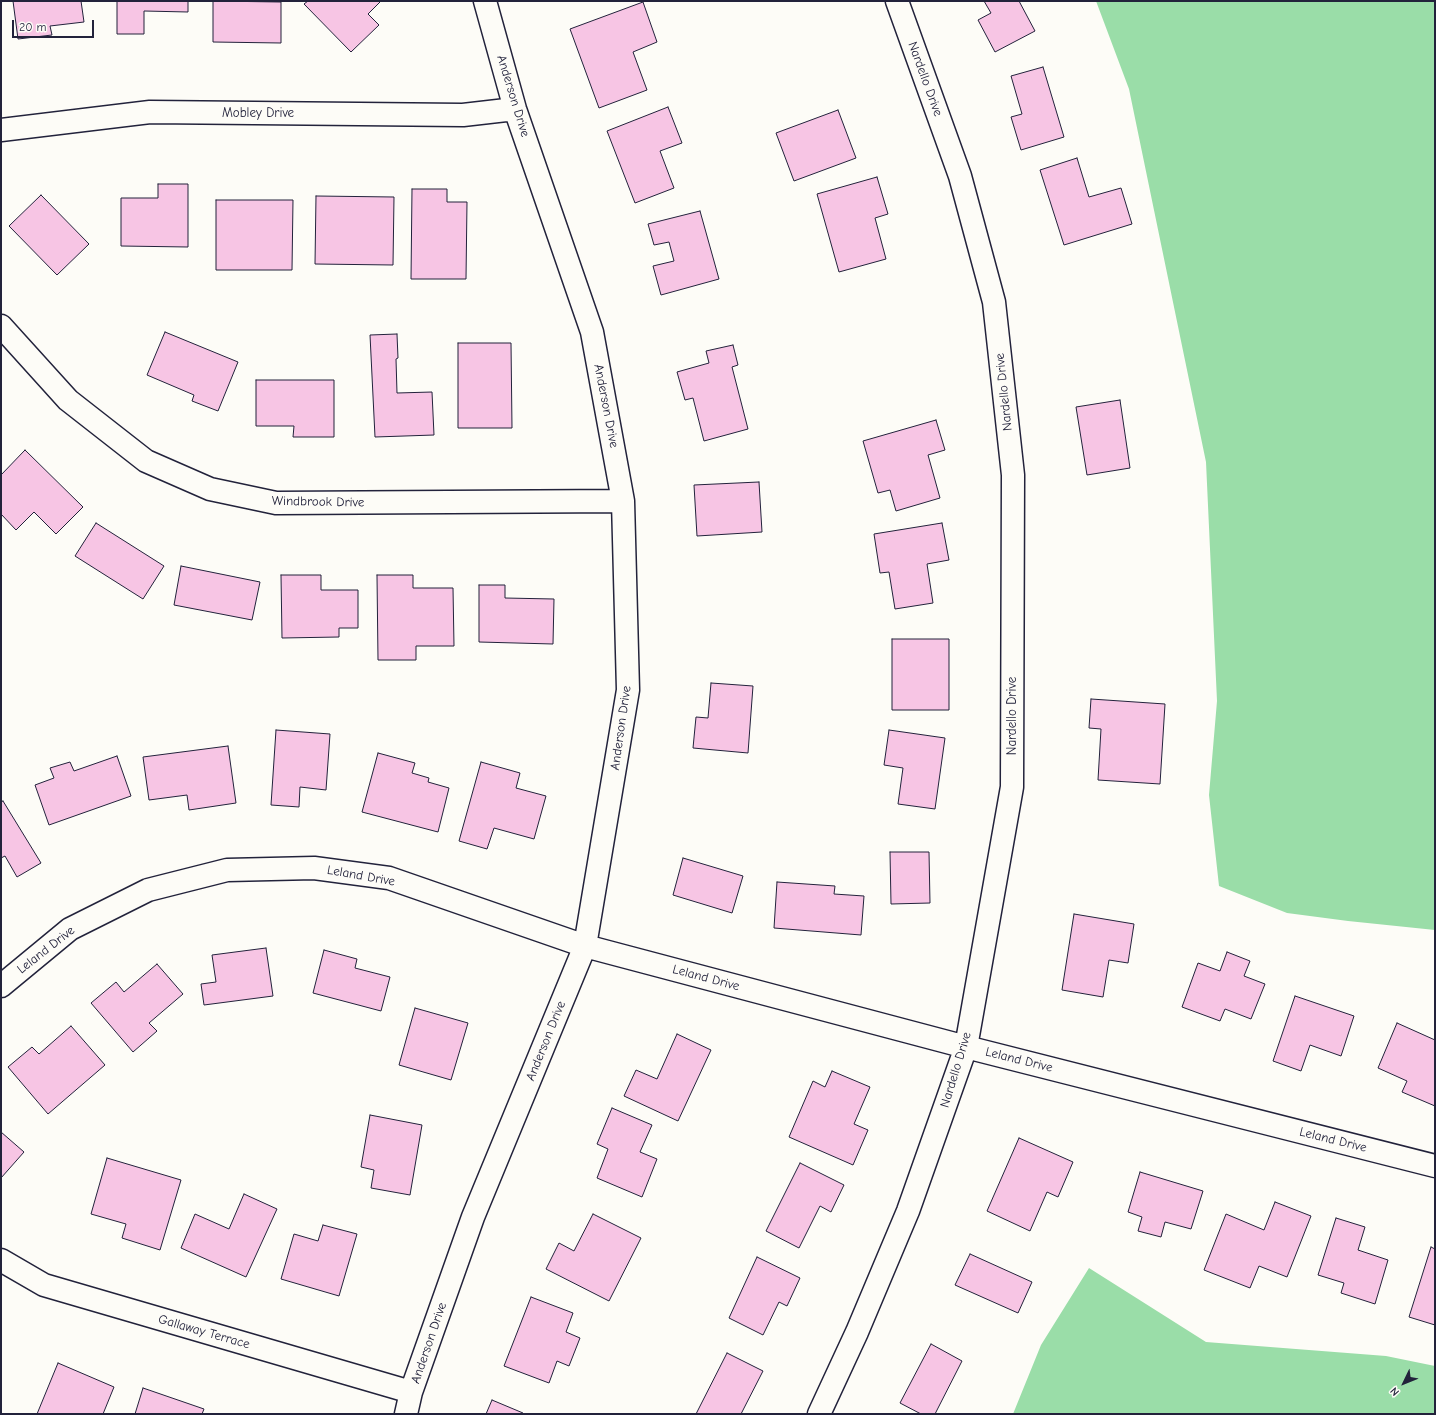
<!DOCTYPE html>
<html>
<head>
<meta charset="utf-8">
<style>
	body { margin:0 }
	#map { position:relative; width:1436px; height:1415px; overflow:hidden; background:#fdfcf7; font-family:"Comic Neue",sans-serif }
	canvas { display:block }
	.frame { position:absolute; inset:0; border:2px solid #22223b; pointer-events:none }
	.north { position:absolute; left:1384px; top:1363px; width:40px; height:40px; -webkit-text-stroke:3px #fdfcf7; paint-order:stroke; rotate:227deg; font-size:11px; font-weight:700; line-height:16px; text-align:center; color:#22223b }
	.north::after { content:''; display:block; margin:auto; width:14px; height:18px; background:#22223b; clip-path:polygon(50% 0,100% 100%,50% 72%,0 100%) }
	.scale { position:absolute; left:12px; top:20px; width:82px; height:18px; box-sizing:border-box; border:2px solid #22223b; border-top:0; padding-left:5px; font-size:12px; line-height:14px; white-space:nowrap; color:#22223b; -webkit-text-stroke:3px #fdfcf7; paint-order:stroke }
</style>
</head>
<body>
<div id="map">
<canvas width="1436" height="1415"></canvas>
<div class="frame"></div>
<div class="north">N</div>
<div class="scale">20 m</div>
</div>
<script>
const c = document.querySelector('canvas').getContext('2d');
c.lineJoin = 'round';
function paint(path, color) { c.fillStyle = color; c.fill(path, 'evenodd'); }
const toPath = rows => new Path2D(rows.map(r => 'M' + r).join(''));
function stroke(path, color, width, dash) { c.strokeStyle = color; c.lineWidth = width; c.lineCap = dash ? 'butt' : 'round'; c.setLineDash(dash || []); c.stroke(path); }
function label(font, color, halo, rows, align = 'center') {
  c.font = font + ' "Comic Neue",sans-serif'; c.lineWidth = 4; c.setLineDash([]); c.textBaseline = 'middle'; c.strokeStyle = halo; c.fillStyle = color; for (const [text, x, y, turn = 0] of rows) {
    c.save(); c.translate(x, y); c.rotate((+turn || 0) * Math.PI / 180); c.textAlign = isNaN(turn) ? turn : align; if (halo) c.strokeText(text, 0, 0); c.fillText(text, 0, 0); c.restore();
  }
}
paint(toPath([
	[1096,1,1435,1,1435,930,1348,921,1287,913,1219,886,1209,795,1217,701,1206,462,1129,89],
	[1089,1268,1206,1342,1386,1356,1435,1366,1435,1414,1013,1414,1041,1345]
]), '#9adda8');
const building = toPath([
	[13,1,81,1,84,22,50,26,52,35,18,39,13,1],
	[117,1,188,1,188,12,144,11,144,34,117,34,117,1],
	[213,1,281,2,281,43,213,42,213,1],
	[308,1,381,1,368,14,379,25,351,52,304,4,308,1],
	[984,1,1019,1,1035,31,995,52,978,20,991,13,984,1],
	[643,2,657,42,633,52,647,90,599,108,570,29,643,2],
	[1043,67,1064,137,1021,150,1011,117,1022,114,1011,76,1043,67],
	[668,107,682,143,660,151,674,188,635,203,607,131,668,107],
	[838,110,856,158,794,181,776,133,838,110],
	[1077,158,1089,197,1121,188,1132,224,1064,245,1040,170,1077,158],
	[877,177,888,214,875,218,886,259,839,272,817,194,877,177],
	[158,184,188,184,188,247,121,246,121,198,158,198,158,184],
	[412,189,447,189,447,202,467,202,466,279,411,279,412,189],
	[41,195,89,244,57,275,9,226,41,195],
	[316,196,394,197,393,265,315,264,316,196],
	[216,200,293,200,292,270,216,270,216,200],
	[700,211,719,279,661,295,653,266,674,261,669,242,654,245,648,224,700,211],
	[165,332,238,362,218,411,192,401,194,395,147,375,165,332],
	[397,334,398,358,396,359,397,393,432,392,434,435,375,437,370,335,397,334],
	[458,343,511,343,512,428,458,428,458,343],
	[733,345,738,365,732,367,748,429,704,441,693,398,685,400,677,372,709,363,706,351,733,345],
	[256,380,334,380,334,437,293,437,294,426,256,426,256,380],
	[1120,400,1130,468,1087,475,1076,407,1120,400],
	[936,420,945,450,928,455,940,498,896,511,890,490,878,493,863,441,936,420],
	[25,450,83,507,56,534,34,512,16,530,1,514,1,475,25,450],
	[759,482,762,532,697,536,694,485,759,482],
	[96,523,164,566,143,599,75,556,96,523],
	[942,523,949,560,927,564,933,603,895,609,889,572,880,573,874,534,942,523],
	[181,566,260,582,252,620,174,605,181,566],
	[281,575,321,575,321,590,358,590,358,628,339,628,339,637,282,638,281,575],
	[377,575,413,575,413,588,453,588,454,646,416,646,416,660,378,660,377,575],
	[479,585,505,585,505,598,554,599,553,644,479,642,479,585],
	[892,639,949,639,949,710,892,710,892,639],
	[711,683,753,686,748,753,693,748,696,717,708,718,711,683],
	[1091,699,1165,704,1160,784,1098,780,1101,729,1089,728,1091,699],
	[276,730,330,734,326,790,300,787,299,807,271,805,276,730],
	[889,730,945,738,935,809,898,804,903,768,884,765,889,730],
	[228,746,236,803,189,810,187,795,149,800,143,757,228,746],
	[378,753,415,763,412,773,429,778,428,782,449,788,438,832,362,812,378,753],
	[117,756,131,796,49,825,35,785,54,778,50,768,70,762,74,771,117,756],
	[481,762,520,773,516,788,546,796,534,839,494,828,487,849,459,841,481,762],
	[3,801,41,863,17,877,5,856,1,858,1,802,3,801],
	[890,852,929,852,930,903,891,904,890,852],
	[683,858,743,876,732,913,673,895,683,858],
	[777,882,835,886,834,894,864,896,861,935,774,928,777,882],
	[1074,914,1134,924,1128,963,1109,960,1103,997,1062,990,1074,914],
	[266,948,273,996,204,1005,201,984,216,982,212,955,266,948],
	[324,950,357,959,355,968,390,977,381,1011,313,993,324,950],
	[1227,952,1250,961,1244,976,1265,984,1251,1019,1225,1009,1220,1021,1182,1007,1198,963,1220,971,1227,952],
	[157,964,183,994,149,1023,157,1031,133,1052,91,1003,116,982,124,992,157,964],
	[1295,996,1354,1016,1341,1056,1310,1045,1301,1071,1273,1061,1295,996],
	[415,1008,468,1023,451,1080,399,1065,415,1008],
	[1397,1023,1435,1040,1435,1106,1402,1092,1407,1081,1378,1068,1397,1023],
	[71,1026,105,1065,48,1114,8,1067,32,1047,39,1054,71,1026],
	[677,1034,711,1050,678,1121,624,1096,636,1070,657,1079,677,1034],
	[832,1071,870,1087,854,1124,868,1130,853,1165,789,1137,813,1081,825,1087,832,1071],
	[612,1108,652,1125,640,1152,657,1159,642,1197,597,1178,608,1149,597,1144,612,1108],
	[370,1115,422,1125,410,1195,371,1188,374,1170,361,1167,370,1115],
	[1,1132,24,1152,1,1178,1,1132],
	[1019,1138,1073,1162,1058,1197,1047,1192,1030,1231,987,1211,1019,1138],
	[107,1158,181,1180,160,1250,122,1238,126,1224,91,1214,107,1158],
	[800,1163,844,1185,831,1212,820,1206,799,1248,766,1231,800,1163],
	[1140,1172,1203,1191,1191,1229,1165,1222,1161,1237,1138,1231,1142,1217,1128,1212,1140,1172],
	[244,1194,277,1209,246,1277,181,1248,195,1214,229,1229,244,1194],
	[1275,1202,1311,1216,1287,1277,1259,1266,1250,1288,1204,1270,1226,1214,1264,1230,1275,1202],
	[593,1214,641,1238,609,1301,546,1269,559,1243,574,1251,593,1214],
	[1336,1218,1365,1227,1358,1250,1388,1260,1375,1304,1341,1293,1344,1283,1318,1275,1336,1218],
	[323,1225,357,1234,339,1296,281,1279,294,1234,318,1241,323,1225],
	[1431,1247,1435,1249,1435,1325,1409,1317,1431,1247],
	[970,1254,1032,1282,1018,1313,955,1285,970,1254],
	[757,1257,800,1278,787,1306,779,1302,763,1335,729,1318,757,1257],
	[531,1297,573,1313,566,1332,580,1338,569,1366,557,1361,549,1383,504,1366,531,1297],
	[931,1344,962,1361,935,1414,921,1414,900,1403,931,1344],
	[727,1353,763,1371,741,1414,696,1414,727,1353],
	[58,1363,114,1387,103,1414,37,1414,58,1363],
	[143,1388,204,1409,202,1414,135,1414,143,1388],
	[492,1400,523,1413,522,1414,486,1414,492,1400]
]);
paint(building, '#f7c5e4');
stroke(building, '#22223b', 1);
const minor = toPath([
	[1,130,150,112,463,115,515,109],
	[1,326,68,400,146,461,210,489,276,503,623,501],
	[1,986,70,929,148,890,227,870,314,868,389,878,585,946,966,1047,1435,1166],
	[1,1260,44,1285,411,1392],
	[406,1414,411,1392,473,1217,585,946,628,690,623,501,592,332,515,109,485,1],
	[819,1414,857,1332,908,1211,966,1047,1012,787,1013,475,994,302,960,176,897,1]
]);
stroke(minor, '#22223b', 25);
stroke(minor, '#fdfcf7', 22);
label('13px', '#22223b', '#fdfcf7', [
	["Nardello Drive",925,79,70],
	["Anderson Drive",513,96,73],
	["Mobley Drive",258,113],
	["Nardello Drive",1004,392,-96],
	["Anderson Drive",606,406,79],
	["Windbrook Drive",318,502,1],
	["Nardello Drive",1012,716,-90],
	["Anderson Drive",621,728,-82],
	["Leland Drive",361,876,10],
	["Leland Drive",46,950,-38],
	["Leland Drive",706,978,15],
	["Anderson Drive",546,1041,-68],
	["Leland Drive",1019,1060,14],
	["Nardello Drive",956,1070,-73],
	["Leland Drive",1333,1140,14],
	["Gallaway Terrace",204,1332,16],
	["Anderson Drive",429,1343,-71]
]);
</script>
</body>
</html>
